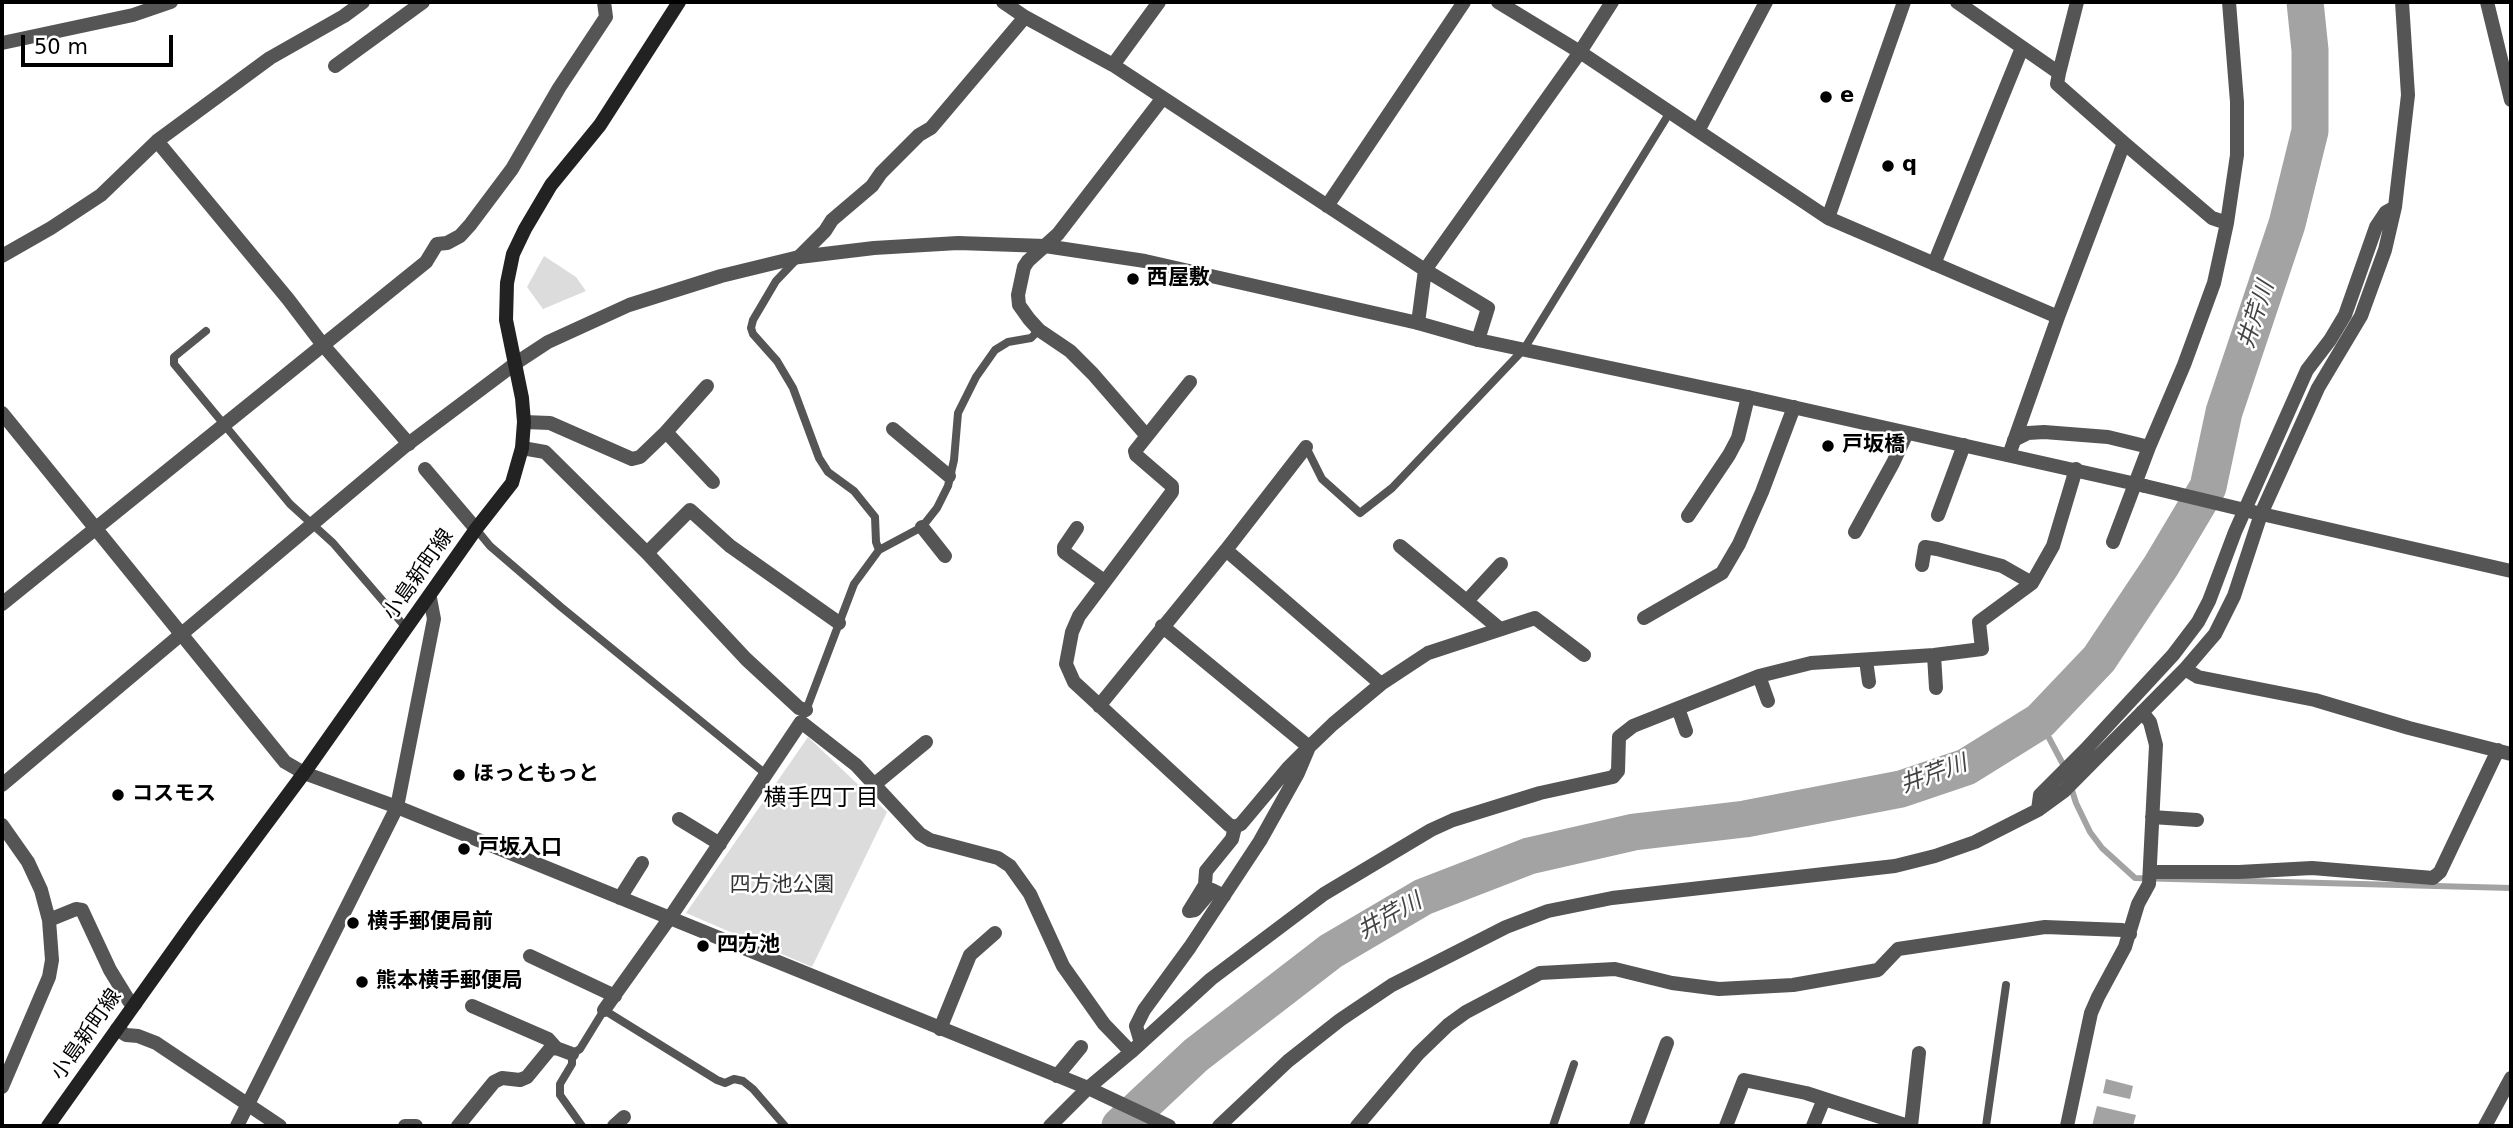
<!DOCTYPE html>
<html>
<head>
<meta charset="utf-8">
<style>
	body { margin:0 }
	#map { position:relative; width:2513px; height:1128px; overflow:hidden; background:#fff; font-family:"DejaVu Sans",sans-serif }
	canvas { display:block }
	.frame { position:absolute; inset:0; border:4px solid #000; pointer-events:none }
	.scale { position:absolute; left:21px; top:35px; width:152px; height:32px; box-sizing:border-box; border:4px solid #000; border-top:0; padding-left:9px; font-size:21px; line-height:24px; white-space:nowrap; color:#000; -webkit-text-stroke:5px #fff; paint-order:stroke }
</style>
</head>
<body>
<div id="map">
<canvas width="2513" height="1128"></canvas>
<div class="frame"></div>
<div class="scale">50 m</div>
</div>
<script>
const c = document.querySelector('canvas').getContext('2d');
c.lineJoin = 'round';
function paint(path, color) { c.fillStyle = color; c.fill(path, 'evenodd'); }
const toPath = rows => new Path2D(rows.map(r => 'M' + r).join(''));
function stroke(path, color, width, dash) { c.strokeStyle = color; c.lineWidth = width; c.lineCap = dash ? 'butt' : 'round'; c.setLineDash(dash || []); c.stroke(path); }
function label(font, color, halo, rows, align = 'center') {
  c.font = font + ' "DejaVu Sans","Noto Sans JP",sans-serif'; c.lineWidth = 5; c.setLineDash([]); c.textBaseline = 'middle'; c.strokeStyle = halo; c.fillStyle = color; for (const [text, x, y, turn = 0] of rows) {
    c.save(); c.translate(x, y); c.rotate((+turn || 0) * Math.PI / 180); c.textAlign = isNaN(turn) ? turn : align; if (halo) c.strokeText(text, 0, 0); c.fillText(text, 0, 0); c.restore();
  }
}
paint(toPath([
	[544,256,576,277,586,291,543,309,527,287],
	[808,737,887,812,812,967,686,913]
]), '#dcdcdc');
paint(toPath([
	[2106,1079,2133,1086,2130,1099,2103,1093],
	[2097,1106,2136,1115,2133,1126,2092,1126]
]), '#a3a3a3');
stroke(toPath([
	[2040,721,2065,768,2076,803,2090,832,2102,848,2135,878,2511,888]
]), '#a3a3a3', 6);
stroke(toPath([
	[1120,1126,1196,1055,1331,951,1423,897,1529,856,1634,832,1745,819,1901,789,1966,767,2040,721,2099,659,2161,566,2208,487,2224,412,2287,224,2310,131,2310,50,2305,2]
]), '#a3a3a3', 37);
stroke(toPath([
	[797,259,776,281,753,320,751,328,753,334,777,361,793,388,819,458,828,472,854,491,875,517,876,542,879,550],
	[206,331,174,357,174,364,290,504,333,543,407,629],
	[1306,447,1322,479,1360,513,1392,488,1524,349,1670,112],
	[476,529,490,546,561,607,767,775],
	[805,713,854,584,879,550,922,527,937,508,948,486,954,460,958,413,976,377,995,350,1008,342,1031,338,1039,330],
	[582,1126,560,1095,560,1084,572,1064,572,1054,580,1049,604,1010,717,1080,725,1083,734,1079,743,1081,753,1089,785,1126],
	[1553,1126,1574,1064],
	[1986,1126,2006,985]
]), '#555', 8);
stroke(toPath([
	[1003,2,1025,17,1113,65,1425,270,1488,308,1478,340],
	[1498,2,1580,52,1828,218,2058,317],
	[1957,2,2059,73,2057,84,2124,143,2212,218,2227,223],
	[2,43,133,15,171,2],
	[1113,65,1159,2],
	[335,66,423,2],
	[2059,73,2077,2],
	[1698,131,1766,2],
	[157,141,288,299,323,345,409,444],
	[1327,206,1464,2],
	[1828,218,1904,2],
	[2,256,51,228,101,195,157,141,270,58,344,16,363,2],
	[799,257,825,231,832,220,872,186,881,173,919,135,931,128,1025,17],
	[1934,264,2022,48],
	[1418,323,1425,270,1580,52,1612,2],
	[2,413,285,762,304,773,397,807,1088,1088,1169,1126],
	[524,422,550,423,632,459,640,457,666,432,707,386],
	[893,429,949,476],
	[666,432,713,482],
	[1146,435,1093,374,1070,351,1039,330,1029,319,1019,305,1018,295,1024,267,1028,261,1058,234,1162,99],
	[2014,440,2028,433,2044,432,2108,437,2149,447],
	[522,448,545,452,647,553,746,659,799,708,806,710],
	[2009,455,2058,317,2124,143],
	[425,469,476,529],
	[1938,515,1964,445],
	[1688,516,1729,455,1738,438,1748,397],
	[922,527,945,556],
	[1077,528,1064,547,1064,552,1104,581],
	[1855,532,1893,463,1907,433],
	[2113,542,2149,447,2184,365,2214,283,2227,223,2237,155,2237,102,2229,2],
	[1400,546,1500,629],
	[1226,550,1381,684],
	[647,553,690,510,730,546,839,623],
	[1922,565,1925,547,1937,549,2002,566,2032,583],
	[1467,601,1501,564],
	[2,604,426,262,437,244,447,243,460,236,470,225,512,169,559,88,606,17,604,2],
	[1644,618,1722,573,1739,544,1762,492,1794,407],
	[1162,626,1309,747,1288,768,1241,824,1235,827,1229,825,1074,682,1066,664,1072,632,1079,616,1172,492,1172,486,1136,455,1135,451,1190,382],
	[1934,655,1936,688],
	[1866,660,1869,682],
	[2185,669,2198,677,2315,700,2409,728,2511,754],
	[1759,676,1768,701],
	[1099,706,1226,550,1306,447],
	[1678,708,1686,731],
	[875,784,926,742],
	[2038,810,2040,795,2086,749,2173,655,2198,622,2209,601,2235,532,2307,370,2330,340,2345,315,2376,227,2386,212,2395,207],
	[2152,817,2197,820],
	[679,819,720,844],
	[2,825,28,862,41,890,49,920,52,960,49,977,2,1087],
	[2150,872,2239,872,2312,868,2433,878,2440,872,2498,750],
	[1224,896,1212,890,1195,910,1189,911,1205,885,1206,871,1232,839,1235,827],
	[620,898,642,863],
	[49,920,76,909,82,910,110,970,129,1001,135,1004],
	[530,956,615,996],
	[472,1006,548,1039,556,1048],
	[604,1010,669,919,801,722,856,765,920,834,930,840,998,858,1010,866,1030,894,1063,966,1104,1024,1131,1052],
	[117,1029,126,1035,138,1036,156,1043,280,1126],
	[940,1029,970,955,995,933],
	[1141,1043,1136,1026,1144,1010,1190,947,1260,841,1298,773,1309,747,1333,724,1381,684,1428,653,1535,618,1584,655],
	[1057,1076,1081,1047],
	[237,1126,397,807,434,619,430,598],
	[405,1126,416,1126],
	[458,1126,494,1082,502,1078,520,1080,527,1077,550,1049,556,1048,572,1054],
	[614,1126,624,1117],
	[1050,1126,1088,1088,1131,1052,1211,979,1324,894,1431,830,1453,820,1540,793,1613,777,1618,771,1619,737,1633,726,1759,676,1811,663,1934,655,1982,649,1979,622,2032,583,2053,546,2076,469],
	[1219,1126,1288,1061,1340,1020,1392,985,1506,927,1548,911,1612,898,1895,866,1935,856,1975,842,2038,810,2064,791,2185,669,2215,634,2234,596,2261,514,2318,388,2361,316,2385,250,2395,207,2408,95,2402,2],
	[1357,1126,1418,1054,1448,1025,1466,1012,1540,973,1615,969,1672,983,1719,989,1793,985,1878,970,1898,949,2045,927,2122,930,2130,934],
	[1636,1126,1667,1043],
	[1726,1126,1744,1080,1806,1093,1908,1126],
	[1813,1126,1824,1099],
	[1911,1126,1919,1053],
	[2067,1126,2091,1013,2098,997,2125,947,2138,904,2149,884,2156,745,2150,722,2142,712],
	[2485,1126,2511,1078]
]), '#555', 14);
stroke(toPath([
	[2487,2,2511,100],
	[2253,512,2511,571],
	[2,785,404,447,516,363,548,342,629,305,721,276,799,257,874,248,958,243,1045,246,1145,261,1418,323,1478,340,1748,397,2145,486]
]), '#555', 14);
stroke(toPath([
	[48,1126,194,921,304,773,476,529,512,483,522,448,524,422,522,398,506,320,507,283,513,254,525,229,551,185,600,125,679,2]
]), '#222', 14);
stroke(toPath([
	[2145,486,2253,512]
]), '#555', 14);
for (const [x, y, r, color] of [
	[1826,97,7,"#000"],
	[1888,166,7,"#000"],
	[1133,279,7,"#000"],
	[1828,446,7,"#000"],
	[459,775,7,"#000"],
	[118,795,7,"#000"],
	[464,849,7,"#000"],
	[353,923,7,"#000"],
	[703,946,7,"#000"],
	[362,982,7,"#000"]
]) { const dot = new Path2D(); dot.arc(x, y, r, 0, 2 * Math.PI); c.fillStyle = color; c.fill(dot); stroke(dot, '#fff', 2.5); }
label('bold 21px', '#000', '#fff', [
	["e",1840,97],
	["q",1902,166],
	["西屋敷",1147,279],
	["戸坂橋",1842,446],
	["ほっともっと",473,775],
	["コスモス",132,795],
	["戸坂入口",478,849],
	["横手郵便局前",367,923],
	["四方池",717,946],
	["熊本横手郵便局",376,982]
], 'left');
label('21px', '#000', '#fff', [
	["小島新町線",419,575,-55],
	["小島新町線",87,1035,-55]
]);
label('21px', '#333', '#fff', [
	["四方池公園",782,886]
]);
label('italic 23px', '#444', '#fff', [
	["井芹川",2257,315,-72],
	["井芹川",1934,775,-20],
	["井芹川",1390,917,-29]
]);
label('23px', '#000', '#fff', [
	["横手四丁目",821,799]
]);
</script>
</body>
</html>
